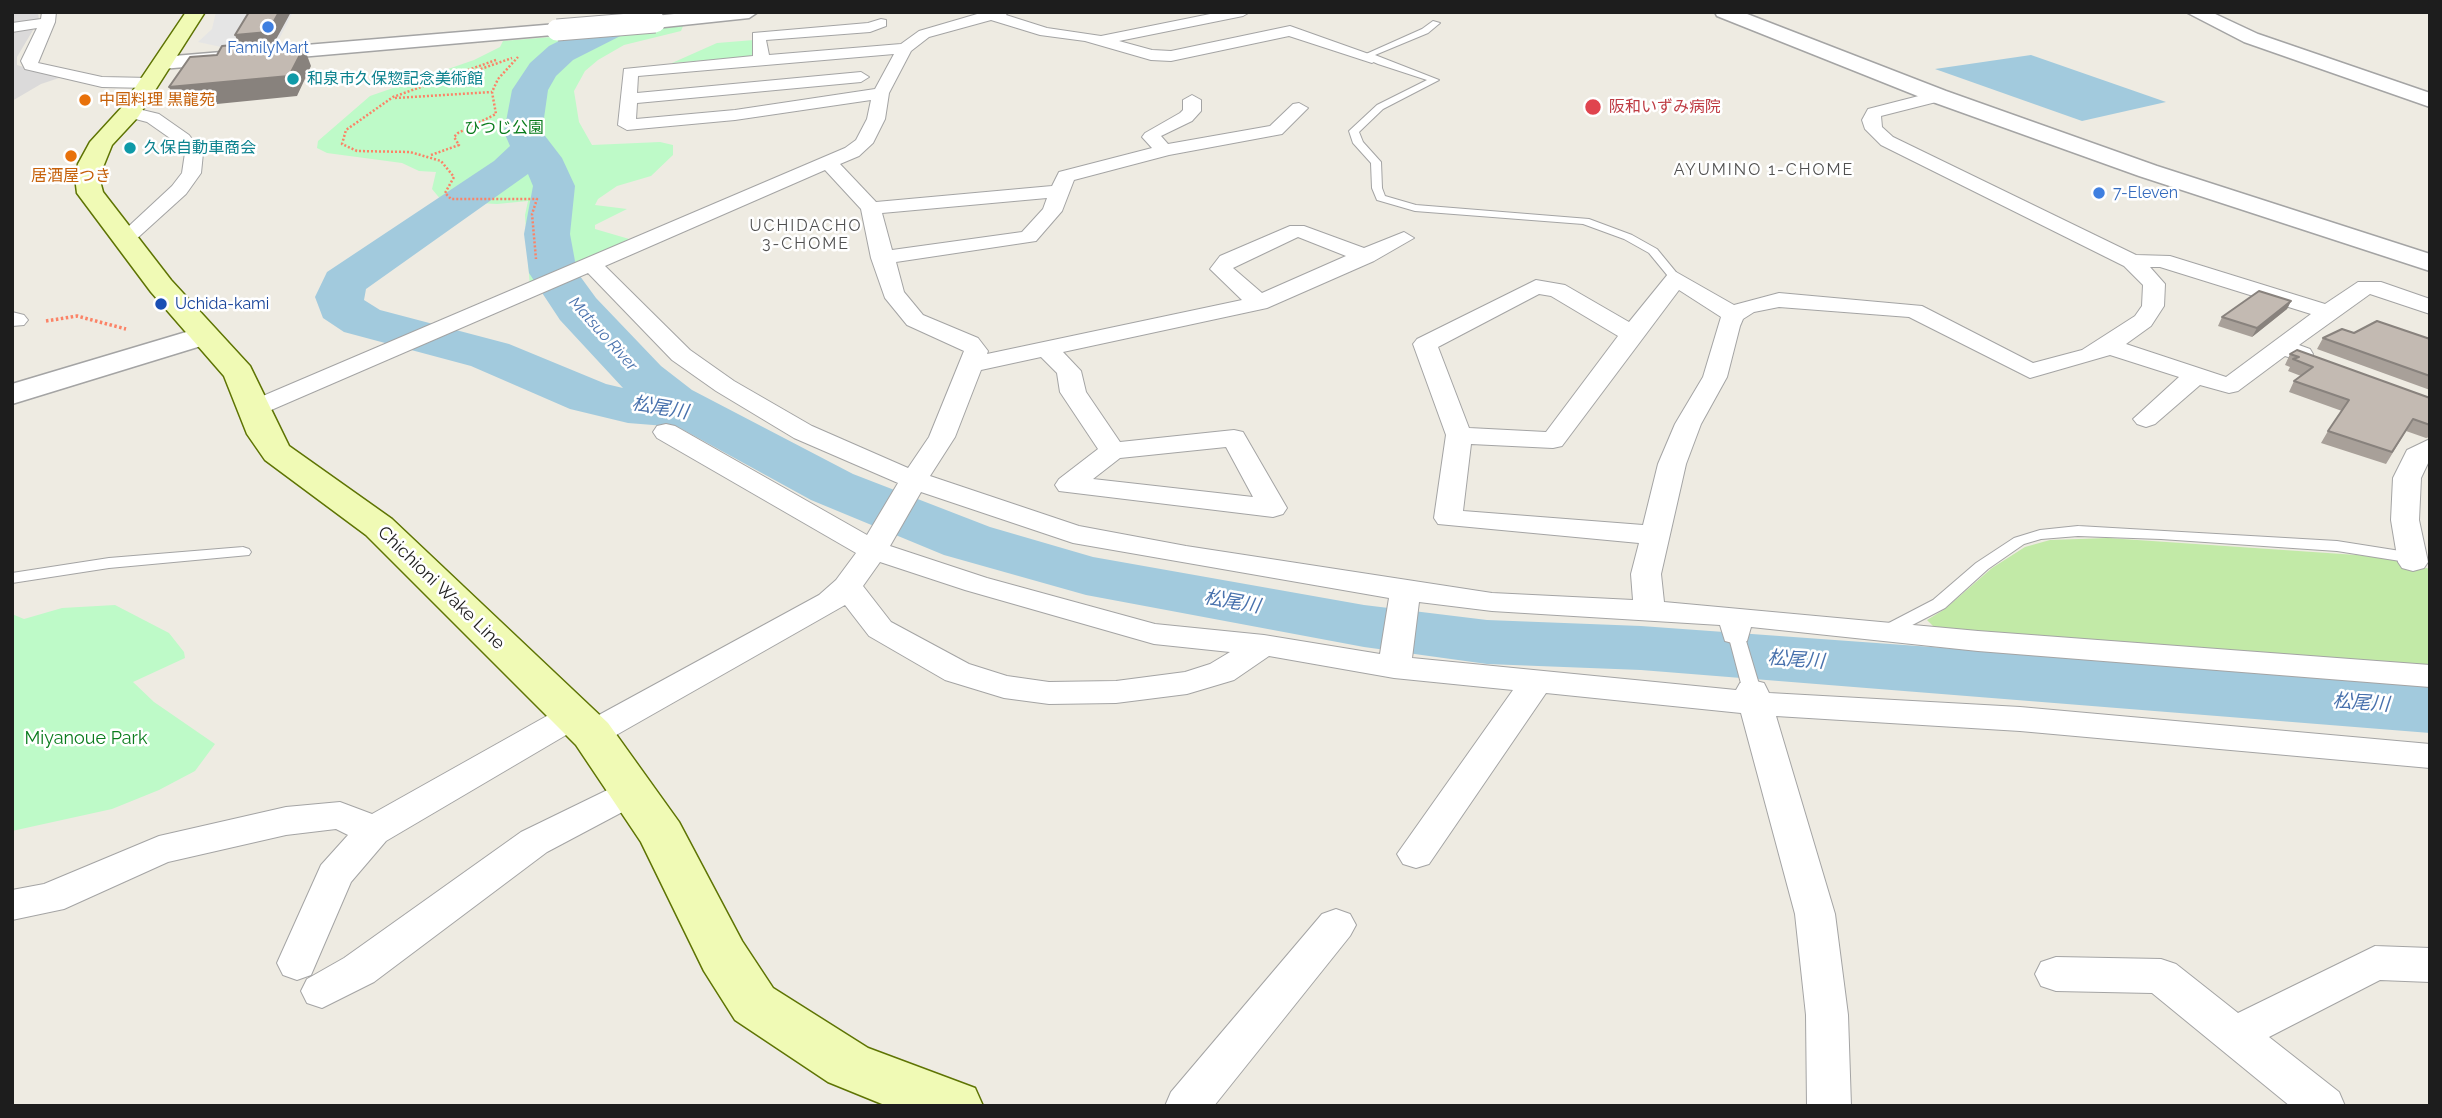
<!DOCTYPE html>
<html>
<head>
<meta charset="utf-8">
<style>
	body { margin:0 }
	#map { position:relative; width:2442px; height:1118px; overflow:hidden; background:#eeebe2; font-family:Raleway,sans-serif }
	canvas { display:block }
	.frame { position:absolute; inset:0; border:14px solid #1d1d1d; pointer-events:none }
</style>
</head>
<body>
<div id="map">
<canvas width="2442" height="1118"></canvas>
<div class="frame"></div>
</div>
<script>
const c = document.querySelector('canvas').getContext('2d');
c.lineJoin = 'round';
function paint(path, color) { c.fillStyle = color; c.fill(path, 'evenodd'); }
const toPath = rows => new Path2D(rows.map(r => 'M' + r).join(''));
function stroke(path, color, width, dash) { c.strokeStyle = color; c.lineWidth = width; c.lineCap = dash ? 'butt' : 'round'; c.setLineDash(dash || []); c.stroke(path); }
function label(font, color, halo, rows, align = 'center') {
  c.font = font + ' Raleway,"Noto Sans JP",sans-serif'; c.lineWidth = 5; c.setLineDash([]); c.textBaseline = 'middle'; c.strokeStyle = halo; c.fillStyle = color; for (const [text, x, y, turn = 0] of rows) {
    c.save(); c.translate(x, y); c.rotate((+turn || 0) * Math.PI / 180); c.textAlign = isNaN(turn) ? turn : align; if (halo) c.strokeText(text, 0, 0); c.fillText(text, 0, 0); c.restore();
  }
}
paint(toPath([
	[12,12,38,12,39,20,17,57,17,65,59,78,41,84,12,101]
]), '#dbdada');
paint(toPath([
	[2108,538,2386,557,2430,569,2430,670,1935,628,1927,620,1945,609,1992,568,2025,547,2050,540]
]), '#c2eaa7');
paint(toPath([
	[683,26,681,31,624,45,598,60,585,71,574,91,579,122,592,145,660,142,673,145,673,155,651,176,617,186,598,199,595,205,627,209,595,225,595,229,636,241,530,289,525,215,528,201,497,204,442,201,432,189,436,172,419,171,402,163,327,153,317,148,318,141,370,96,474,60,500,47,503,41],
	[754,40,755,56,672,63,717,43],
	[115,605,169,633,184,652,185,658,133,682,154,702,215,744,195,771,159,790,112,809,12,831,12,614,24,619,62,608]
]), '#befac8');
paint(toPath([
	[216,12,293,12,275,47,235,50,198,42,212,29]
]), '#e5e5e5');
paint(toPath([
	[2031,55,2166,102,2082,121,1935,69]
]), '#a2cadd');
paint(toPath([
	[617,12,659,12,654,19,573,60,556,76,548,90,542,132,562,158,575,186,570,234,577,272,596,298,661,366,692,390,853,474,990,527,1093,557,1364,605,1487,620,1641,626,2430,683,2430,733,1641,670,1487,664,1364,647,1086,595,944,555,811,500,678,427,628,423,570,409,471,366,344,332,323,318,315,297,327,272,494,161,510,146,504,132,512,90,530,63,549,46,617,12],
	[528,174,533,186,524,234,529,273,560,320,623,388,606,384,509,344,380,310,364,300,366,289,528,174]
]), '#a2cadd');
const service = toPath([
	[1433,21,1440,23,1428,33,1375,55,1439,80,1383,109,1359,132,1363,142,1381,162,1382,188,1385,196,1416,205,1589,219,1632,235,1657,249,1680,277,1680,281,1672,281,1649,253,1624,239,1583,224,1415,211,1377,200,1372,188,1371,163,1353,143,1349,131,1377,105,1427,80,1378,64,1369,60,1366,54,1422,29,1433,21],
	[2078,526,2337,541,2413,553,2421,558,2413,563,2337,551,2161,539,2078,536,2041,539,2024,544,1988,569,1945,608,1895,634,1883,634,1881,630,1883,626,1933,600,1976,563,2014,538,2040,530,2078,526],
	[243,547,249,549,251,552,249,555,109,568,12,583,12,573,109,558,243,547],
	[1736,629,1744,634,1761,691,1758,695,1746,695,1743,691,1728,634,1736,629]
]);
const minor = toPath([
	[42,12,56,12,55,22,38,63,102,77,150,78,158,83,150,88,102,87,25,69,21,61,37,28,12,32,12,23,41,19,42,12],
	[984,12,1008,12,1006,15,1047,28,1101,36,1220,12,1250,12,1243,16,1119,41,1152,50,1171,51,1290,26,1380,58,1372,63,1289,36,1171,61,1151,60,1085,41,1040,35,991,20,929,37,911,51,889,93,885,119,873,143,859,156,840,164,876,202,1052,186,1059,172,1152,148,1142,137,1145,133,1180,113,1183,110,1183,100,1192,95,1201,100,1201,111,1192,121,1161,136,1168,144,1270,126,1293,104,1299,103,1308,108,1282,134,1169,155,1074,180,1062,211,1036,241,896,262,904,292,923,315,978,338,988,351,987,354,1242,300,1210,269,1220,256,1290,226,1304,226,1364,248,1404,232,1414,238,1374,261,1267,308,1063,352,1081,371,1086,392,1120,442,1234,430,1243,432,1287,508,1283,514,1273,517,1059,491,1055,485,1059,479,1098,449,1060,392,1057,373,1041,357,981,370,955,437,930,476,1079,526,1186,546,1492,593,1633,600,1631,574,1639,543,1438,524,1434,518,1446,435,1413,344,1417,339,1536,280,1565,285,1629,322,1668,274,1676,272,1734,305,1779,293,1922,306,2033,363,2082,350,2135,316,2142,306,2143,285,2124,266,1881,145,1865,129,1862,120,1868,109,1938,91,1944,92,1946,96,1944,100,1881,116,1882,127,1893,137,2136,255,2170,256,2325,304,2358,282,2381,282,2430,299,2430,314,2370,294,2299,345,2310,349,2313,354,2310,359,2301,361,2285,356,2238,391,2229,393,2200,385,2155,424,2146,427,2137,424,2133,419,2179,377,2110,355,2030,378,1909,317,1779,307,1754,312,1743,319,1740,326,1727,377,1701,424,1686,464,1661,574,1664,602,1978,631,2430,665,2430,687,1978,651,1751,627,1747,641,1736,644,1725,641,1720,625,1492,611,1419,602,1412,658,1736,690,1740,683,1752,680,1764,683,1769,693,2020,707,2430,744,2430,768,2020,731,1776,716,1835,914,1848,1015,1851,1106,1807,1106,1806,1015,1795,914,1741,713,1546,693,1429,864,1416,868,1403,864,1397,854,1513,690,1394,678,1269,656,1234,680,1187,694,1116,703,1049,704,1004,698,945,680,869,636,845,605,604,742,592,746,580,742,575,734,578,728,386,841,351,882,311,975,297,980,283,975,277,963,321,865,348,835,336,829,286,835,168,862,64,909,12,920,12,890,44,884,159,836,286,807,340,802,372,814,561,708,573,705,585,708,590,716,586,722,819,595,836,580,856,553,657,438,653,432,657,426,666,424,675,426,867,535,898,483,794,438,716,391,672,360,588,273,262,414,253,417,244,414,240,409,244,404,845,148,856,140,867,119,871,100,735,120,627,130,618,125,624,69,753,56,753,33,868,23,881,19,886,20,886,26,870,32,766,40,769,55,901,44,919,31,984,12],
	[894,54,875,89,735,110,636,119,637,103,861,82,869,77,861,72,637,93,638,76,894,54],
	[825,170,861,209,871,258,885,298,907,325,964,351,929,437,908,468,812,426,734,381,690,350,605,266,825,170],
	[1047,198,1043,209,1022,232,892,250,882,213,1047,198],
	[1298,237,1346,256,1262,293,1233,268,1298,237],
	[2150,267,2160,267,2311,314,2226,377,2126,344,2151,326,2164,306,2165,284,2150,267],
	[1679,290,1721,317,1703,377,1675,424,1658,464,1643,525,1463,511,1471,444,1553,448,1562,446,1679,290],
	[1539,294,1551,296,1618,336,1546,432,1469,428,1438,347,1539,294],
	[1226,447,1253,497,1093,479,1120,458,1226,447],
	[921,492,1073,543,1389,598,1380,654,1264,635,1155,624,987,578,890,546,921,492],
	[880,562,965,590,1154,644,1230,652,1210,664,1185,672,1116,681,1049,682,1007,676,969,664,891,622,863,586,880,562],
	[130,107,159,114,189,135,203,153,201,173,186,194,133,242,126,244,116,238,172,186,182,173,185,153,177,143,147,122,124,116,121,112,130,107],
	[12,312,24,315,28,320,24,325,12,326,12,312],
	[2430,439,2430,459,2421,478,2419,520,2428,562,2424,568,2413,571,2402,568,2398,562,2391,520,2393,478,2407,450,2430,439],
	[632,778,645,782,650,791,645,800,547,852,374,982,322,1008,307,1003,301,991,307,979,344,958,521,832,632,778],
	[1336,909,1350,914,1356,925,1350,936,1214,1106,1165,1106,1171,1092,1322,914,1336,909],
	[2375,946,2430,948,2430,982,2380,980,2269,1037,2339,1092,2345,1106,2290,1106,2152,993,2056,991,2041,986,2035,974,2041,962,2056,957,2161,959,2176,964,2238,1013,2375,946]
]);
const tertiary = toPath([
	[693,12,758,12,749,18,655,28,645,22,655,16,693,12],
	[1715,12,1742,12,1946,91,2157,166,2430,254,2430,271,2139,176,1930,101,1717,16,1715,12],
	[2186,12,2211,12,2258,34,2430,93,2430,107,2244,42,2186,12],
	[557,24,567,30,564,34,162,69,152,63,162,57,557,24],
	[203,327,214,330,218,336,214,342,12,404,12,384,203,327]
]);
const secondary = toPath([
	[186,12,205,12,138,117,112,145,99,177,103,192,171,280,250,366,289,446,392,519,608,723,679,822,742,941,773,988,868,1048,975,1088,983,1106,887,1106,828,1082,735,1020,704,971,641,842,576,745,366,535,265,460,247,434,224,376,151,292,77,193,75,177,78,164,90,142,122,107,186,12]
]);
stroke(service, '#a4a4a4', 2);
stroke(minor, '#a4a4a4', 2);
stroke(tertiary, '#a4a4a4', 3);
stroke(secondary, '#5e7403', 3);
stroke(toPath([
	[496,60,393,97,346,130,342,144,357,151,410,152,441,161,454,177,445,193,451,199,537,199,532,214,536,259],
	[458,77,512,58],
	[395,98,492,92],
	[431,155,459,145,454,137,458,133,496,114,492,92,498,79,518,57]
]), '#fb8367', 2.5, [2, 2]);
stroke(toPath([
	[46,321,77,316,126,329]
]), '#fb8367', 3.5, [2.5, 2.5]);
paint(service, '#fff');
paint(minor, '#fff');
paint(tertiary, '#fff');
paint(secondary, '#f0fab5');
const tertiaryBridge = toPath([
	[557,30,655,22]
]);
stroke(tertiaryBridge, '#a4a4a4', 23, []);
stroke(tertiaryBridge, '#fff', 21);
paint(toPath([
	[2291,301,2287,309,2252,337,2218,326,2222,317],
	[2354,333,2430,339,2430,390,2317,349,2323,338],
	[2290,354,2430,398,2430,437,2426,438,2406,431,2386,464,2321,443,2328,431,2342,411,2289,392,2294,381,2301,376,2288,371,2290,367,2285,365]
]), '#a8a099');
paint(toPath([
	[279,12,291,12,273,45,257,46,264,63,240,48,235,35],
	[304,47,311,66,297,96,177,108,169,87],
	[2291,301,2287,309,2252,337,2257,328]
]), '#88827d');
const building = toPath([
	[249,12,279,12,268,32,235,35,249,12],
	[256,43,252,52,304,47,289,76,169,87,190,57,217,55,222,46,256,43],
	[2259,291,2291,301,2257,328,2222,317,2259,291],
	[2377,321,2430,339,2430,376,2323,338,2342,329,2354,333,2377,321],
	[2297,350,2430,398,2430,425,2413,419,2392,452,2328,431,2349,400,2294,381,2313,367,2293,359,2299,357,2290,354,2297,350]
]);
paint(building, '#c3bab2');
stroke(building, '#88827d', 2);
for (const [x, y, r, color] of [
	[268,27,7,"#3f7fe0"],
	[293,79,7,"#0f9aa8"],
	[85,100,7,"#e8710a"],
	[1593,107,9,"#e0444e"],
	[130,148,7,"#0f9aa8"],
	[71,156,7,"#e8710a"],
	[2099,193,7,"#3f7fe0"],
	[161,304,7,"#1a4fb4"]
]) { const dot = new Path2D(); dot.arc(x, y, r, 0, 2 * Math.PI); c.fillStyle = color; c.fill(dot); stroke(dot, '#fff', 2.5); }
label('16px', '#366cbe', '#fff', [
	["FamilyMart",268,48],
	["7-Eleven",2113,193,"left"]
]);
label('16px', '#0d838f', '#fff', [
	["和泉市久保惣記念美術館",307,79],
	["久保自動車商会",144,148]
], 'left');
label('16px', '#c56008', '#fff', [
	["中国料理 黒龍苑",99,100],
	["居酒屋つき",71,176,"center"]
], 'left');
label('16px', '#be3a42', '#fff', [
	["阪和いずみ病院",1609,107]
], 'left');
label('16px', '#0a7c1d', '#fff', [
	["ひつじ公園",504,128]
]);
c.letterSpacing = '2px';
label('16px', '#505050', '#fff', [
	["AYUMINO 1-CHOME",1764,170],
	["UCHIDACHO",806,226],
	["3-CHOME",806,244]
]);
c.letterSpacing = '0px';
label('16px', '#164399', '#fff', [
	["Uchida-kami",175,304]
], 'left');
label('italic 16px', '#4972ad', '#fff', [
	["Matsuo River",603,334,48]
]);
label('18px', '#1d1d1d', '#fff', [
	["Chichioni Wake Line",441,588,44]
]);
label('18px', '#0a7c1d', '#fff', [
	["Miyanoue Park",86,739]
]);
label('italic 19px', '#4972ad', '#fff', [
	["松尾川",660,408,10],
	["松尾川",1232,602,10],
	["松尾川",1796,660,4],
	["松尾川",2361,703,4]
]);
</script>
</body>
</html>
